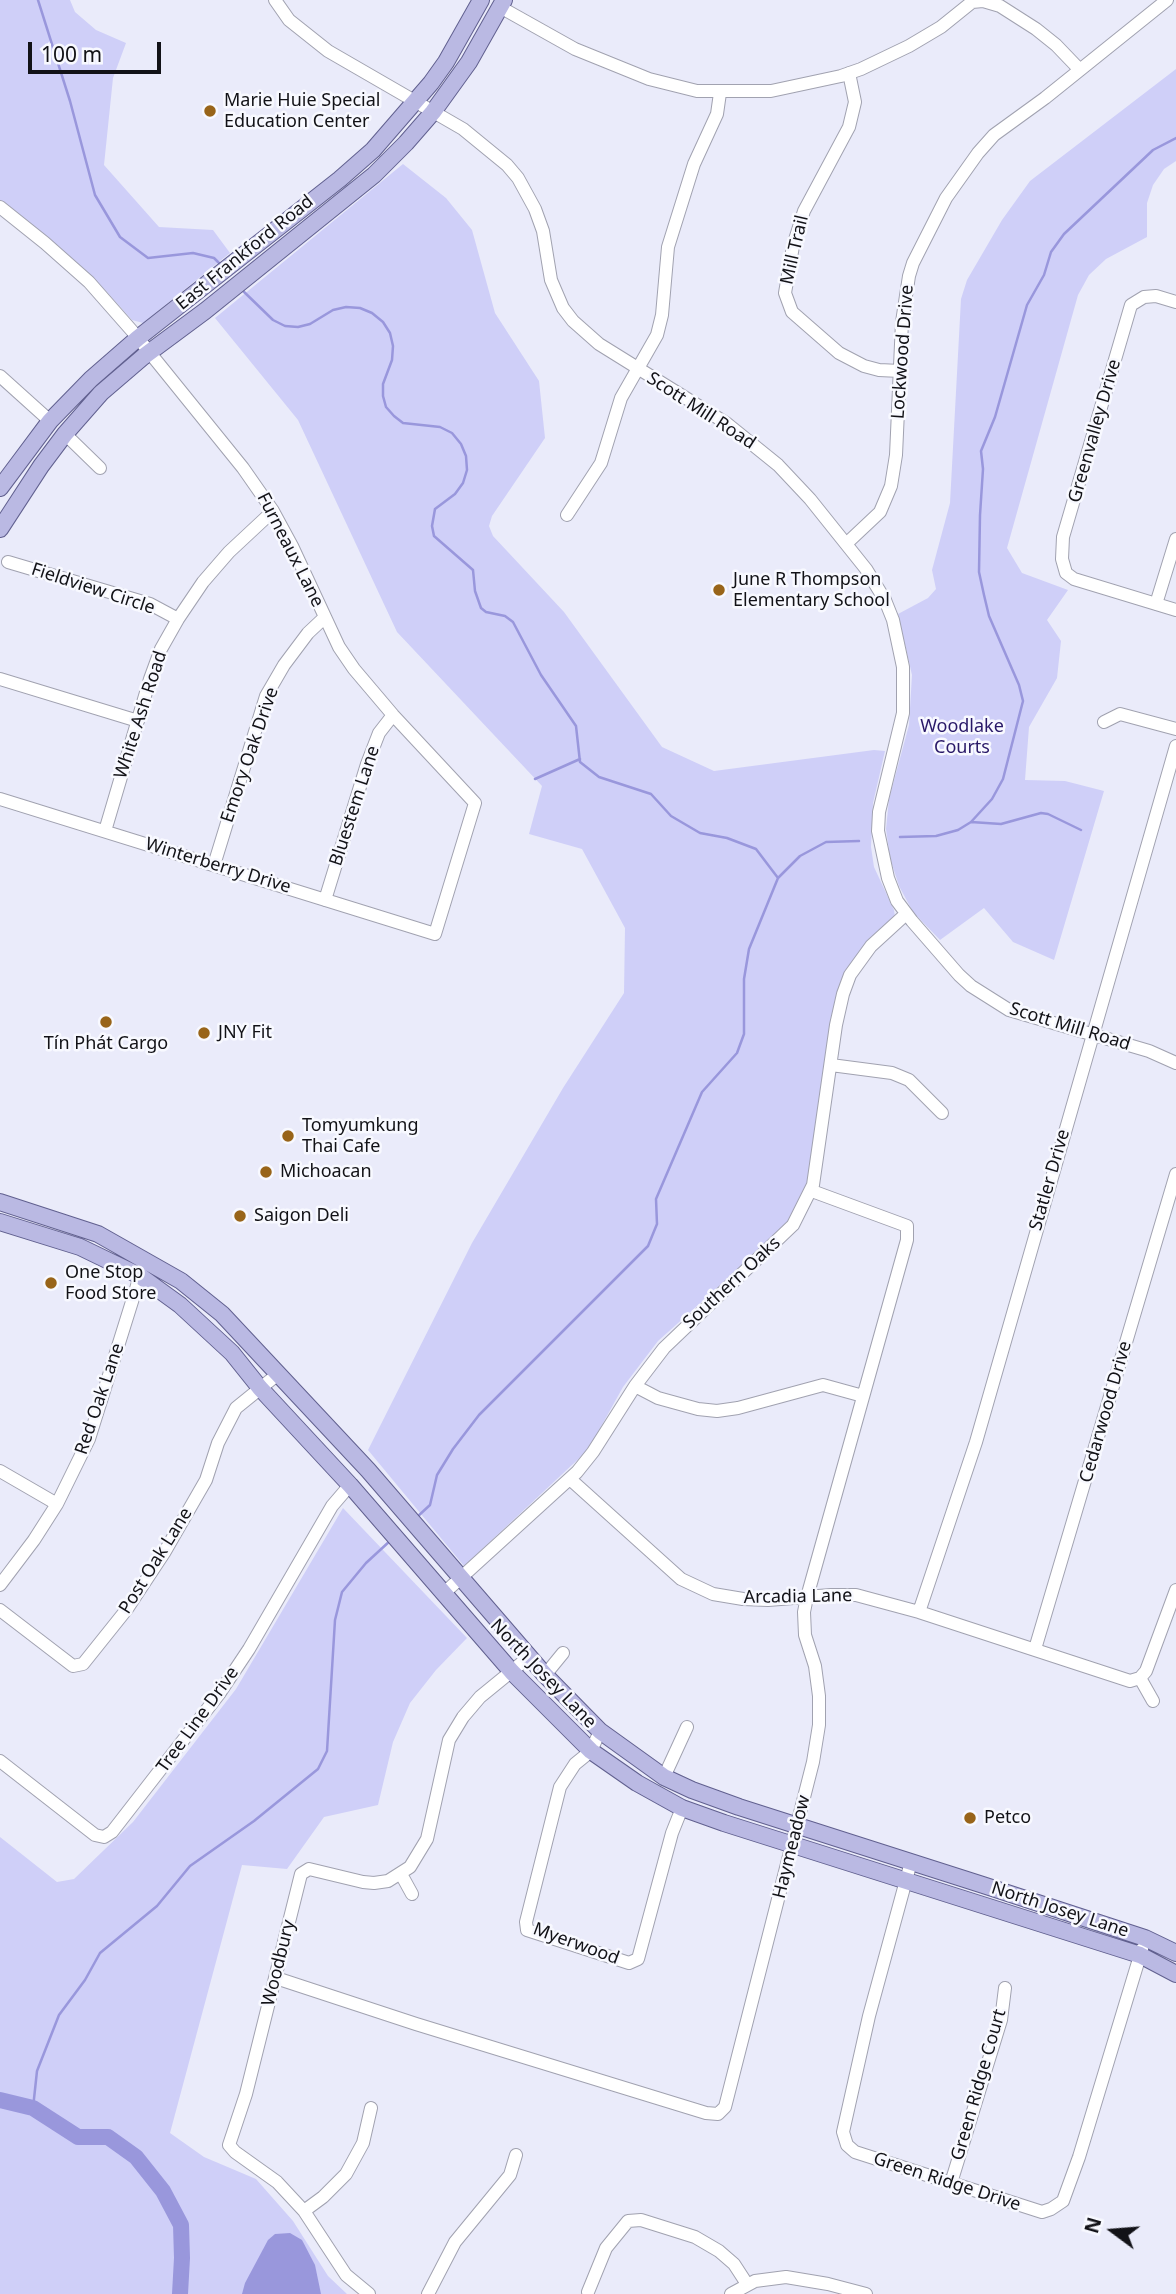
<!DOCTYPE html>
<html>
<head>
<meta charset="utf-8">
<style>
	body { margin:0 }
	#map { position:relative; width:1176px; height:2294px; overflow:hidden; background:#eaebfa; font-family:"Noto Sans",sans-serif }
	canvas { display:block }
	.north { position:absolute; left:1078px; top:2196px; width:70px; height:70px; -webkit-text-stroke:5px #f8f9ff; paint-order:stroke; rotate:286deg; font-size:19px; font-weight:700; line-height:28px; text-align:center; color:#121217 }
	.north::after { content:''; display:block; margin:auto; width:24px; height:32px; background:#121217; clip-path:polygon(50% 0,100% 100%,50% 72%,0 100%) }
	.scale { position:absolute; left:28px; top:42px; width:133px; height:32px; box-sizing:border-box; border:4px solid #121217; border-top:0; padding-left:9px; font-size:21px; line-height:24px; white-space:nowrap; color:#121217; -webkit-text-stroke:5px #f8f9ff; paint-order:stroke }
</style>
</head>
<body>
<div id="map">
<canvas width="1176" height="2294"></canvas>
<div class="north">N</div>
<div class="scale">100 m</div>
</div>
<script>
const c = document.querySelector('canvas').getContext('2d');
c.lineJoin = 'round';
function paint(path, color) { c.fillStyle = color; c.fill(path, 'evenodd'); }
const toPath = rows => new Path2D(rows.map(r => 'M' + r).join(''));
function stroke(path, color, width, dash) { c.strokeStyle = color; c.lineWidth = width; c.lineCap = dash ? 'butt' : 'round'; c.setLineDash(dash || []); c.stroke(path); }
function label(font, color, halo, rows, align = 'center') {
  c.font = font + ' "Noto Sans",sans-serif'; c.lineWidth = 5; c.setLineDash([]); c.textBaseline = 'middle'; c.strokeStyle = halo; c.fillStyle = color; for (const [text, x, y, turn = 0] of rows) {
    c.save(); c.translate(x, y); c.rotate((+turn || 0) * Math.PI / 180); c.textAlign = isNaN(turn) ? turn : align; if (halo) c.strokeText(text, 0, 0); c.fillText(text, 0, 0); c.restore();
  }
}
paint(toPath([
	[0,0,70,0,75,12,96,30,126,43,113,78,104,165,159,227,213,230,230,253,143,323,132,320,106,291,0,200],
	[1176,69,1176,161,1164,169,1153,185,1147,203,1147,237,1106,259,1089,275,1078,295,1007,548,1022,573,1068,590,1047,620,1061,641,1057,678,1029,727,1025,780,1065,781,1104,791,1054,960,1013,942,984,908,940,940,913,912,899,886,890,858,886,829,889,799,909,725,912,675,898,614,928,598,936,589,932,570,950,503,961,299,967,280,1002,220,1030,181],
	[403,164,446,198,472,230,495,313,539,381,545,438,492,516,489,526,493,536,564,612,662,747,714,771,874,750,885,751,873,803,871,847,874,867,894,910,895,917,842,982,831,1017,810,1172,802,1198,793,1214,783,1229,658,1341,623,1387,588,1450,464,1566,368,1450,472,1243,563,1088,624,993,625,928,582,849,529,834,542,786,397,632,298,420,215,318],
	[343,1508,467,1638,436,1670,410,1703,393,1742,378,1805,324,1817,287,1869,242,1865,170,2133,204,2157,256,2179,293,2221,328,2276,347,2294,0,2294,0,1837,57,1882,74,1879,133,1822,236,1689]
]), '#cfcff8');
paint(toPath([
	[290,2233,302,2240,315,2265,321,2294,242,2294,245,2283,268,2240,275,2234]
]), '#9997dc');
stroke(toPath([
	[38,0,70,101,95,195,120,237,148,258,193,253,214,258,221,265],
	[241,289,273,320,285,326,298,327,310,324,333,310,346,307,360,308,372,313,383,322,390,333,393,346,392,360,383,384,383,396,386,407,394,416,403,423,440,427,452,433,461,444,466,456,467,470,463,483,455,494,435,509,432,526,434,536,473,570,475,591,481,608,486,612,505,616,513,622,541,675,576,726,580,762,599,777,651,794,671,816,700,833,727,838,756,849,778,878,749,949,744,979,744,1034,737,1053,702,1092,656,1199,657,1224,648,1246,479,1415,453,1449,437,1475,430,1505,417,1517],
	[535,779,580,759],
	[971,822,1001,824,1041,813,1048,814,1081,830],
	[900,837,936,836,958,830,971,822,992,799,1003,779,1023,701,1019,685,989,616,984,595,979,572,980,515,983,469,981,451,995,417,1027,305,1044,275,1051,252,1064,234,1153,150,1176,138],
	[778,878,800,856,826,842,859,841],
	[33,2108,37,2071,59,2015,85,1980,100,1953,157,1906,190,1866,254,1821,318,1769,327,1751,335,1620,342,1592,366,1563,391,1540]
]), '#9997dc', 2.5);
stroke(toPath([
	[0,2100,33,2108,78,2137,108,2137,136,2157,163,2191,181,2225,182,2258,180,2294]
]), '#9997dc', 16);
const minor = toPath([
	[275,0,289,20,328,51,463,129,507,165,518,178,535,209,543,231,551,280,563,308,573,321,599,344,726,423,778,465,810,499,866,569,885,600,893,620,903,667,903,713,879,812,878,831,888,878,897,901,912,921,959,975,971,986,1009,1010,1149,1051,1176,1063],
	[500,7,575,49,649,79,697,91,771,91,841,76,861,69,909,46,941,27,972,2,983,1,1000,6,1036,29,1056,45,1080,70],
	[849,73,855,102,849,127,804,211,793,246,785,293,792,312,839,353,864,366,879,370,900,371],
	[0,207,45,243,89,282,133,332,243,468,273,511,292,546,339,647,354,669,393,715,475,803,435,934,0,799],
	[1176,302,1156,296,1144,297,1131,305,1063,537,1062,559,1066,573,1074,579,1176,610],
	[0,376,50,421],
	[65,434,100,468],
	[567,515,601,463,621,398,657,335,662,315,668,247,694,164,717,114,720,93],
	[846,544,880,512,891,486,896,455,902,322,909,276,913,263,946,198,978,153,994,135,1045,98,1167,0],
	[8,562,150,604,178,619],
	[1156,604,1176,539],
	[0,679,138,721],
	[1104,722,1120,714,1176,729],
	[105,831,150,679,161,649,178,619,203,582,229,552,273,511],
	[214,865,266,696,284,665,308,633,324,618],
	[325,900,367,764,379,733,393,715],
	[831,1065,892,1073,909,1080,942,1113],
	[635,1386,658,1398,698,1409,717,1411,738,1408,823,1385,863,1396],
	[0,1471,57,1504],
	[570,1479,681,1579,713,1594,743,1599,768,1600,831,1595,856,1595,919,1612,1130,1681,1140,1678,1146,1671,1176,1590],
	[0,1585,34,1540,57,1504,89,1439,140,1276],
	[443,1594,577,1472,593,1452,635,1386,664,1348,793,1225,813,1185,836,1025,843,994,850,975,871,946,906,914],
	[0,1610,73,1666,83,1664,127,1609,164,1553,206,1480,218,1443,236,1408,278,1374],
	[919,1612,976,1442,1176,746],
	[1035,1649,1176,1174],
	[545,1675,563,1653],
	[1140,1678,1153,1701],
	[600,1731,591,1751,575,1764,560,1787,526,1922,527,1930,629,1963,638,1959,672,1833,682,1808],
	[0,1761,95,1835,104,1837,112,1832,219,1694,249,1649,332,1506,350,1485],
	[664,1777,687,1727],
	[911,1862,869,2016,843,2132,847,2145,855,2152,1042,2212,1051,2209,1063,2201,1079,2157,1142,1949],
	[401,1874,412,1894],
	[276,1978,416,2024,706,2113,718,2114,725,2107,813,1762,819,1725,819,1696,815,1666,805,1635,804,1612,807,1597,907,1240,907,1226,812,1191],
	[951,2183,1001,2020,1005,1988],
	[304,2211,323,2197,346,2174,363,2143,371,2108],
	[588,2292,606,2248,628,2221,641,2220,695,2237,719,2251,734,2264,747,2284],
	[369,2294,346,2275,304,2211,277,2182,235,2152,229,2145,246,2094,301,1874,309,1869,363,1882,374,1883,388,1881,410,1867,427,1839,449,1740,463,1717,480,1697,529,1657],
	[428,2294,455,2242,510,2175,516,2155],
	[731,2294,755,2281,786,2277,828,2284,866,2294]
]);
const major = toPath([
	[0,488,50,421,91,379,138,338,340,179,373,150,431,83,446,62,481,0],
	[0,529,41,466,65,434,101,393,143,357,205,311,374,175,406,143,433,112,469,62,504,0],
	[0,1202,98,1234,181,1281,222,1314,368,1470,545,1675,600,1731,664,1777,692,1790,739,1807,983,1885,1145,1938,1176,1953],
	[0,1222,80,1247,140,1276,180,1305,232,1353,260,1388,350,1485,512,1672,591,1751,637,1783,682,1808,724,1823,1140,1955,1176,1974]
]);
stroke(minor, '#a1a2b0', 14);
stroke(major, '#61608f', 18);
stroke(minor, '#fff', 12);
stroke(major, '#bab9e3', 16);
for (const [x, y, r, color] of [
	[210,111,7,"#986419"],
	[719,590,7,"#986419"],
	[106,1022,7,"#986419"],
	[204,1033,7,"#986419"],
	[288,1136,7,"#986419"],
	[266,1172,7,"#986419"],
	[240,1216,7,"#986419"],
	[51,1283,7,"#986419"],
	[970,1818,7,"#986419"]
]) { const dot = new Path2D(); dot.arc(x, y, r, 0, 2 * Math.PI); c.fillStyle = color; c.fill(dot); stroke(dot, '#f8f9ff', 2.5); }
label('18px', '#121217', '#f8f9ff', [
	["Marie Huie Special",224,101],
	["Education Center",224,122],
	["June R Thompson",733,580],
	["Elementary School",733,601],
	["JNY Fit",218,1033],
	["Tín Phát Cargo",106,1044,"center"],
	["Tomyumkung",302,1126],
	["Thai Cafe",302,1147],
	["Michoacan",280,1172],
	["Saigon Deli",254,1216],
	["One Stop",65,1273],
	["Food Store",65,1294],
	["Petco",984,1818]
], 'left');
label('18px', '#121217', '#f8f9ff', [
	["Mill Trail",795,250,-77],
	["East Frankford Road",245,253,-39],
	["Lockwood Drive",903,352,-86],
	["Scott Mill Road",701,411,33],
	["Greenvalley Drive",1095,431,-74],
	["Furneaux Lane",290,550,63],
	["Fieldview Circle",93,589,18],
	["White Ash Road",141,715,-72],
	["Emory Oak Drive",250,755,-71],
	["Bluestem Lane",355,806,-72],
	["Winterberry Drive",218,866,17],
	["Scott Mill Road",1070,1027,17],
	["Statler Drive",1050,1180,-74],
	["Southern Oaks",732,1283,-43],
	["Red Oak Lane",100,1399,-71],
	["Cedarwood Drive",1106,1412,-74],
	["Post Oak Lane",156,1561,-58],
	["Arcadia Lane",798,1597,-1],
	["North Josey Lane",543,1674,46],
	["Tree Line Drive",198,1720,-54],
	["Haymeadow",792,1847,-76],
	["North Josey Lane",1060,1910,18],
	["Myerwood",576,1944,20],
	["Woodbury",279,1963,-76],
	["Green Ridge Court",979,2085,-74],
	["Green Ridge Drive",947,2182,18]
]);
label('18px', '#291968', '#f8f9ff', [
	["Woodlake",962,727],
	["Courts",962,748]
]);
</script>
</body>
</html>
